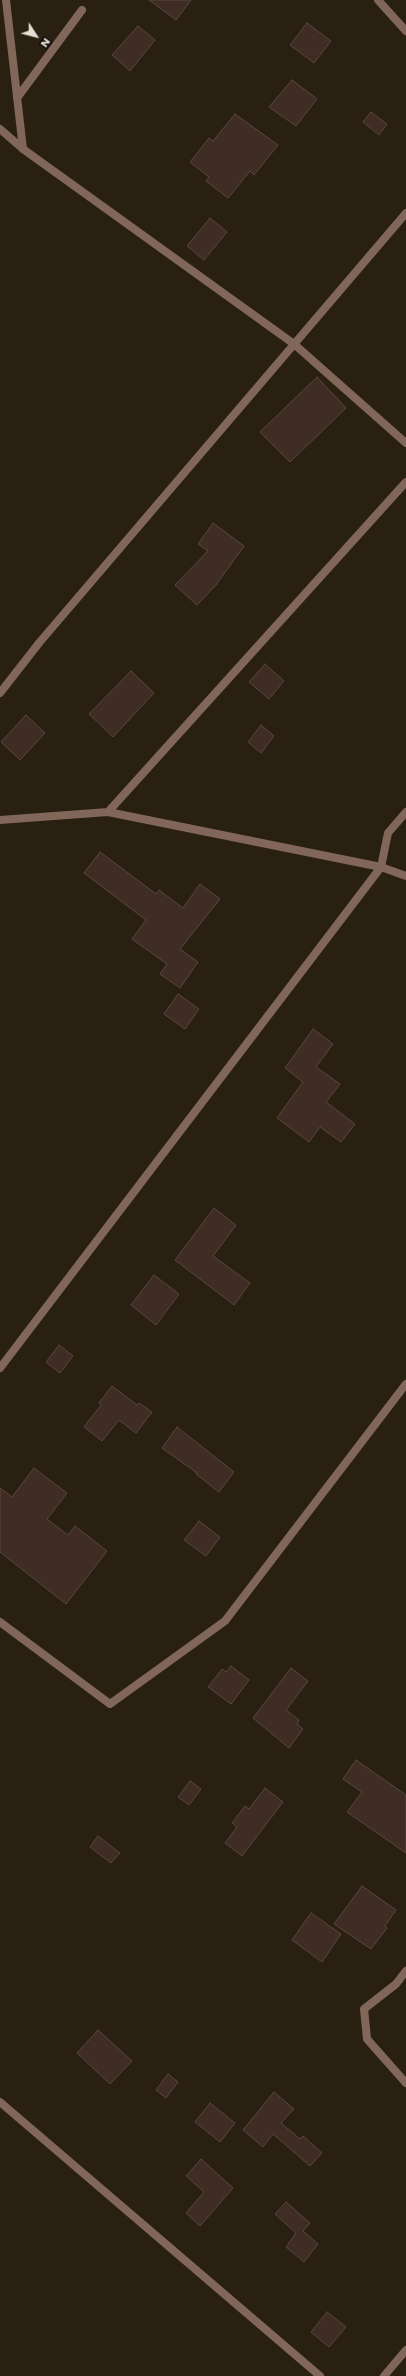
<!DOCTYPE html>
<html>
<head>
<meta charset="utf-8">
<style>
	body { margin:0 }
	#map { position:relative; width:406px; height:2376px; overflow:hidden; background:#292011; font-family:Poppins,sans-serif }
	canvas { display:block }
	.north { position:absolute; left:16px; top:16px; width:40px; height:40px; -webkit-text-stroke:3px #0e0b05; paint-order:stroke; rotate:126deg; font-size:11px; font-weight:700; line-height:16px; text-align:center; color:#e5e0d6 }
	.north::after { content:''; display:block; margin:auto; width:14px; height:18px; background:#e5e0d6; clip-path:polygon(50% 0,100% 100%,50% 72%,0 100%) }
</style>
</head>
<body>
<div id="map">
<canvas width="406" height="2376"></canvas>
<div class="north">N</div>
</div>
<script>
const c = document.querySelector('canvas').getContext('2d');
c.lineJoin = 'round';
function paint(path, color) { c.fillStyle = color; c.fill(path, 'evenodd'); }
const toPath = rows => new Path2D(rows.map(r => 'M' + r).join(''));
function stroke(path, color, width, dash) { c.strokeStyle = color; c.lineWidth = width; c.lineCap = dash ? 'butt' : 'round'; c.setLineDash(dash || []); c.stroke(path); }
const building = toPath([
	[149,0,191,0,176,20,149,0],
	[307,23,331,41,314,63,290,45,307,23],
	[138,26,155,40,130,71,112,55,138,26],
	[292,80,317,99,296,126,269,107,292,80],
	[371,112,387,124,379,135,363,122,371,112],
	[235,114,278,145,254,175,250,171,228,198,206,181,209,177,190,162,209,138,213,141,235,114],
	[210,218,227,232,204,260,187,246,210,218],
	[317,377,346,408,290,462,260,432,317,377],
	[213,523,244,546,216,585,197,605,175,585,208,551,198,544,213,523],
	[265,664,284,681,269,699,249,682,265,664],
	[131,671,154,693,113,737,89,714,131,671],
	[26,715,45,733,20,760,1,742,26,715],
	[261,725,274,736,261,753,248,742,261,725],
	[100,852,156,894,159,890,183,908,200,884,220,899,180,949,198,962,180,988,160,974,167,964,132,939,146,920,84,873,100,852],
	[178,994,199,1009,185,1029,164,1014,178,994],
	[313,1029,333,1044,316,1067,340,1084,326,1102,355,1124,341,1142,320,1127,309,1142,277,1118,303,1082,285,1068,313,1029],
	[214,1208,236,1225,213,1256,250,1283,234,1305,175,1260,214,1208],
	[154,1275,179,1294,156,1325,131,1305,154,1275],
	[59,1345,73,1356,60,1373,46,1362,59,1345],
	[112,1386,137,1405,139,1403,152,1412,136,1433,119,1420,102,1441,84,1427,101,1405,99,1403,112,1386],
	[177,1427,234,1472,219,1492,196,1474,197,1473,162,1448,177,1427],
	[34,1468,67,1493,47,1519,68,1535,75,1526,107,1551,66,1604,0,1552,0,1488,12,1497,34,1468],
	[199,1521,220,1537,206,1556,184,1540,199,1521],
	[231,1666,249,1680,231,1704,208,1687,222,1669,226,1672,231,1666],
	[291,1668,308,1681,286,1710,299,1720,297,1724,303,1729,289,1748,253,1718,291,1668],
	[356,1760,406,1795,406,1853,347,1812,362,1792,343,1779,356,1760],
	[190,1781,201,1789,189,1805,178,1797,190,1781],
	[265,1788,283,1802,242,1856,225,1843,237,1827,232,1823,245,1806,249,1809,265,1788],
	[98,1836,120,1853,111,1863,90,1847,98,1836],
	[362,1886,396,1910,385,1926,387,1928,371,1949,334,1924,362,1886],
	[311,1913,341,1934,322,1962,292,1940,311,1913],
	[98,2030,132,2061,110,2084,77,2053,98,2030],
	[168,2074,178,2082,166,2098,156,2090,168,2074],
	[274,2092,294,2109,281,2123,300,2139,303,2136,322,2153,310,2166,273,2134,263,2147,243,2130,274,2092],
	[210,2103,235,2123,220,2142,195,2122,210,2103],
	[201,2159,233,2188,200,2226,186,2213,204,2192,186,2176,201,2159],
	[286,2202,310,2223,303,2231,318,2244,304,2262,286,2247,296,2233,275,2214,286,2202],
	[327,2312,346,2327,329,2347,311,2332,327,2312]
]);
paint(building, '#3e2c25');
stroke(building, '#5a473f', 1);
stroke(toPath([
	[6,0,23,149],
	[378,0,406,31],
	[17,98,82,10],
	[0,129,23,149,294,344,406,443],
	[108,812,406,482],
	[0,820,108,812,381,867,406,876],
	[0,1368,381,867,388,833,406,812],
	[0,1622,110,1704,225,1621,406,1384],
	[406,1971,396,1984,364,2009,367,2039,406,2083],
	[0,2102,320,2376],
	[384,2376,406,2350]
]), '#80675a', 8);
stroke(toPath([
	[0,693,39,643,406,213]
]), '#80675a', 8);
</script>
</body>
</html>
